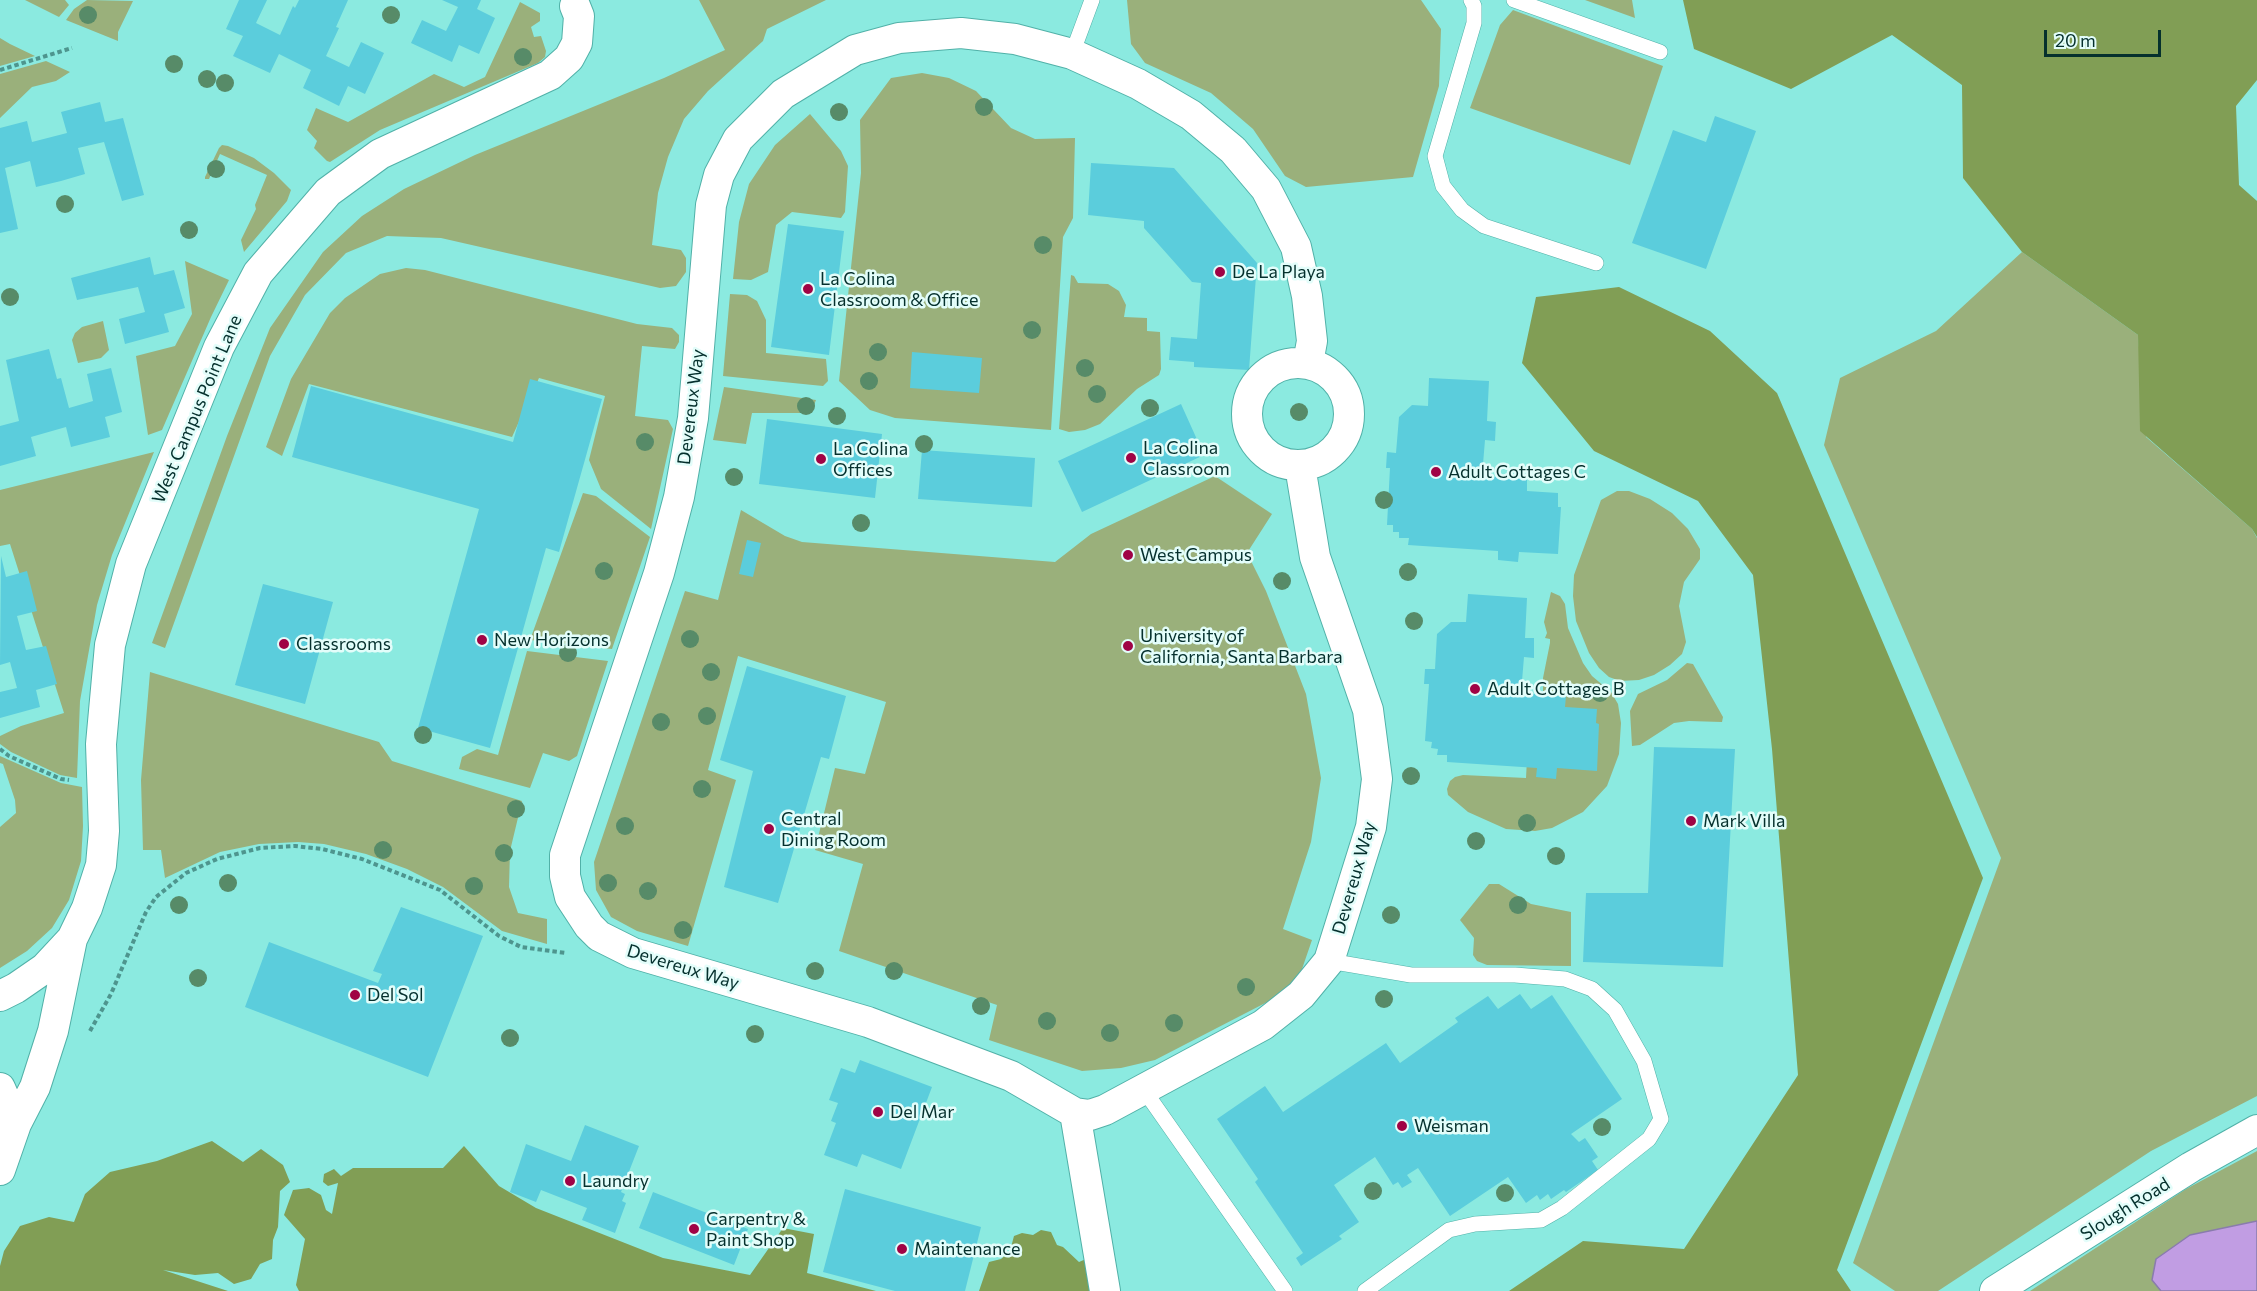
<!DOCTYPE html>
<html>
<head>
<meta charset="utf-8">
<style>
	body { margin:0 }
	#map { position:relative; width:2257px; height:1291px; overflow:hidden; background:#8beae0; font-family:Commissioner,sans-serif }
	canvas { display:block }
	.scale { position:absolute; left:2044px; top:30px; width:117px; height:27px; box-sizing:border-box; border:3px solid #05302d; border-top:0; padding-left:8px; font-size:18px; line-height:21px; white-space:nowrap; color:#05302d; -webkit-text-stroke:4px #e3fdfa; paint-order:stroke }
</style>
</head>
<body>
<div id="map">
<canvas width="2257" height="1291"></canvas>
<div class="scale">20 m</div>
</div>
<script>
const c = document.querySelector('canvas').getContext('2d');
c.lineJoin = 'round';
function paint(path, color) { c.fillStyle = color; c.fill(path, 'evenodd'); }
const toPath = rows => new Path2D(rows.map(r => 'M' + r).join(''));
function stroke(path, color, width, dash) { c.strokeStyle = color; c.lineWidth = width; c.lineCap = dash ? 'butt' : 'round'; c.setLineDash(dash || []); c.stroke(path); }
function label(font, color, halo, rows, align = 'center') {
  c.font = font + ' Commissioner,sans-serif'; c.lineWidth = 5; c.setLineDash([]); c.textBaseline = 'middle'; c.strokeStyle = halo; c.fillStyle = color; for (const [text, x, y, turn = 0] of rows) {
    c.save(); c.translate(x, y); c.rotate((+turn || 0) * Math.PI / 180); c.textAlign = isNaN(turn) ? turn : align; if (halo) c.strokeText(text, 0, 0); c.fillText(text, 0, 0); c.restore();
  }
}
paint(toPath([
	[25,0,65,0,69,5,59,17],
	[87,0,133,1,118,32,118,41,66,20,74,9],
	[699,0,826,0,767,29,763,41,708,91,684,119,668,157,658,193,652,245,681,250,686,258,686,272,676,286,660,288,441,238,387,236,346,253,305,295,270,356,165,648,152,643,227,436,270,328,323,252,362,216,404,189,475,155,664,78,725,50],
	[1127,0,1421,0,1441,29,1439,86,1413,177,1306,187,1285,176,1253,129,1211,93,1145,63,1131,44],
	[1585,0,1632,0,1635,18],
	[520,2,540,13,540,21,531,27,534,37,541,36,546,51,545,57,538,63,380,130,330,162,327,161,314,148,317,141,307,130,316,108,348,122,434,74,464,87,485,77],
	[1513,10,1663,66,1630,165,1470,108,1500,25],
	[0,38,10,44,35,56,0,66],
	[46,61,70,72,56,81,32,87,0,118,0,74],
	[922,73,949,78,976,91,1011,128,1035,139,1075,138,1073,218,1063,237,1051,430,895,418,870,410,839,381,861,173,860,120,891,78],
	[810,114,841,151,848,166,845,212,841,218,792,212,776,225,768,272,751,280,733,279,739,222,749,184,775,145],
	[222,145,228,146,254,158,274,173,291,190,287,201,244,252,241,240,256,209,255,205,267,175,220,154,209,179,205,179,205,177,219,148],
	[2022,252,2138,335,2146,437,2252,529,2257,538,2257,1096,2151,1151,1938,1291,1895,1291,1853,1263,2001,858,1824,445,1840,378,1936,331],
	[185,261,229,280,211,317,162,430,148,435,136,356,175,346,192,314],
	[406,268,425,270,637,324,672,328,679,335,679,342,675,349,642,346,635,416,668,420,673,429,651,529,601,489,589,460,605,396,539,378,512,437,309,384,282,456,266,447,291,379,330,313,345,298,380,274],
	[1071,275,1074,276,1078,283,1108,284,1119,291,1126,305,1124,317,1147,318,1147,331,1160,332,1161,369,1159,375,1137,389,1100,424,1085,430,1069,432,1059,429],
	[730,294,747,295,757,301,766,320,766,353,826,359,828,381,823,386,723,376],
	[103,321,109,350,101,358,78,363,72,340,75,333,82,327],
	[724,387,816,400,811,413,752,413,746,444,713,440],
	[154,452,112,555,97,605,80,701,77,778,60,775,11,752,0,744,0,736,21,726,64,713,10,544,0,546,0,490],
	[1215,476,1272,514,1247,553,1266,591,1306,694,1321,778,1311,842,1283,929,1312,940,1302,969,1289,988,1273,999,1155,1060,1121,1068,1082,1071,989,1040,997,1005,839,951,863,864,815,850,835,768,865,774,886,702,738,656,708,770,736,780,688,946,637,931,611,917,596,890,594,862,685,591,718,600,741,510,785,536,802,542,1055,562,1091,534],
	[1617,491,1629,491,1650,499,1672,513,1688,529,1700,549,1700,559,1684,582,1679,606,1686,642,1682,654,1670,665,1654,675,1639,680,1620,681,1609,677,1599,668,1589,653,1576,621,1573,596,1574,575,1601,500],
	[583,493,596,496,650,537,612,649,530,640],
	[1551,592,1560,596,1565,604,1568,628,1583,663,1592,676,1611,692,1618,704,1621,723,1619,754,1607,786,1583,812,1552,828,1535,831,1506,829,1468,812,1448,795,1447,789,1450,781,1455,777,1463,775,1526,778,1527,759,1543,710,1543,678,1550,643,1550,639,1545,638,1547,633,1544,622],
	[527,651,608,661,577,756,569,761,543,753,530,788,459,769,462,757,477,749,498,755],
	[1687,663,1693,664,1723,717,1722,722,1689,721,1674,723,1640,745,1632,746,1630,711,1638,694,1667,680],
	[150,672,379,742,392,761,522,801,510,851,509,887,518,913,547,919,547,944,502,931,443,887,407,869,366,854,324,844,298,842,259,844,220,852,165,878,161,850,143,850,141,780],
	[0,756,61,783,82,787,83,826,81,861,69,900,52,928,27,951,0,968,0,827,16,813,15,800,3,764,0,763],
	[1489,884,1499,884,1531,904,1571,912,1571,966,1487,965,1477,961,1473,955,1474,938,1460,920],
	[2257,1151,2257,1291,2030,1291,2186,1189]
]), '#9ab07b');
paint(toPath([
	[1683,0,2257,0,2257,80,2236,106,2239,185,2257,201,2257,537,2252,529,2140,431,2138,335,2022,252,1963,178,1962,85,1892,35,1791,89,1694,49],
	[1619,287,1710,331,1777,393,1983,878,1837,1270,1851,1291,1509,1291,1583,1241,1684,1249,1798,1075,1772,749,1753,575,1698,501,1594,451,1522,363,1536,297],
	[212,1141,243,1162,261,1149,283,1165,290,1182,280,1191,278,1227,273,1240,272,1259,260,1264,251,1279,234,1284,218,1273,195,1275,163,1270,228,1291,0,1291,0,1266,4,1251,20,1226,49,1217,74,1222,85,1194,110,1172,157,1161],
	[464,1146,499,1186,536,1208,663,1258,750,1275,783,1228,814,1234,807,1273,876,1291,299,1291,296,1285,305,1239,284,1215,293,1190,309,1188,321,1195,326,1210,332,1214,338,1183,328,1186,323,1182,324,1174,334,1169,341,1176,353,1168,443,1168],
	[1041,1230,1051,1232,1057,1245,1063,1247,1079,1262,1086,1259,1095,1291,979,1291,989,1262,1001,1259,1010,1251,1014,1236,1022,1233,1033,1235]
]), '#819e55');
const water = toPath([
	[2257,1221,2257,1291,2161,1291,2152,1280,2156,1259,2190,1235,2257,1221]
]);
paint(water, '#c19de3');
stroke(water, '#897cac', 1.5);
paint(toPath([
	[239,0,267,0,256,23,280,35,293,6,295,8,299,0,348,0,336,27,339,28,326,56,349,67,361,42,384,53,365,94,348,86,339,106,303,88,311,70,279,54,270,73,233,56,243,36,226,29],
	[442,0,481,0,477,9,495,18,479,54,459,45,452,62,411,43,422,20,446,31,458,7],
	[100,102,105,122,123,118,144,195,122,201,104,142,78,148,85,174,61,181,36,187,30,161,5,168,18,229,0,233,0,128,27,121,32,142,67,133,61,112],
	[1715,116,1756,131,1706,269,1632,243,1673,130,1706,142],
	[1091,163,1174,168,1257,263,1249,370,1194,367,1194,362,1169,360,1171,337,1197,339,1201,283,1192,282,1144,228,1144,221,1088,215],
	[788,224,844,231,829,355,771,347],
	[150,257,154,275,174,270,185,308,164,314,169,332,125,344,119,319,145,312,138,287,77,300,71,278],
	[49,349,57,379,61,378,69,408,93,401,87,374,111,368,122,412,105,417,110,437,71,447,66,427,31,437,36,456,0,466,0,426,19,421,6,360],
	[912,352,982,358,979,393,910,388],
	[1429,378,1489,381,1487,421,1496,422,1495,441,1485,440,1482,476,1527,479,1527,491,1558,493,1558,507,1561,507,1558,554,1519,552,1518,562,1498,560,1498,551,1408,545,1409,538,1399,538,1399,532,1393,532,1393,525,1387,525,1390,468,1386,468,1387,452,1396,453,1399,417,1412,405,1428,406],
	[530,379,602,399,559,552,546,548,490,748,418,728,479,509,292,457,311,386,513,442],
	[1181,404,1204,455,1082,512,1058,461],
	[767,419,882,434,875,498,759,484],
	[922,450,1035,458,1032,507,918,499],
	[747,540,761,543,753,577,739,574],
	[1,556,6,577,27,571,37,611,17,616,26,650,46,646,57,684,36,690,40,707,0,718,0,692,17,688,10,662,0,665],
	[263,584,333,602,305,704,235,685],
	[1468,594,1527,598,1525,638,1534,638,1534,658,1524,657,1521,693,1566,696,1565,707,1597,709,1596,723,1599,724,1597,771,1557,768,1556,779,1536,777,1537,768,1447,762,1447,755,1437,755,1438,749,1431,748,1432,742,1425,741,1429,684,1424,684,1425,669,1435,669,1437,634,1451,622,1466,622],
	[747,666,846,696,829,759,821,757,778,903,724,887,753,771,720,760],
	[1654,747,1735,749,1723,967,1583,962,1586,893,1648,893],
	[401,907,483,936,428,1077,245,1007,269,942,378,983,382,974,373,971],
	[1520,994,1531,1009,1552,995,1622,1099,1571,1134,1579,1142,1585,1138,1598,1157,1592,1161,1598,1170,1566,1192,1564,1190,1551,1199,1548,1194,1540,1200,1537,1195,1526,1203,1508,1177,1450,1216,1418,1168,1407,1175,1412,1182,1402,1188,1398,1182,1393,1185,1375,1157,1334,1185,1359,1222,1339,1236,1342,1239,1301,1266,1296,1258,1303,1253,1255,1182,1258,1179,1217,1119,1265,1086,1283,1112,1386,1043,1400,1063,1458,1022,1455,1018,1488,996,1498,1009],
	[860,1060,932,1087,901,1169,862,1154,857,1167,824,1155,836,1123,831,1121,838,1103,829,1100,841,1068,855,1073],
	[585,1125,639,1146,621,1192,625,1194,622,1201,626,1203,615,1233,582,1220,587,1208,541,1190,536,1202,510,1192,526,1144,571,1161],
	[845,1189,981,1227,965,1291,895,1291,823,1272],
	[653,1192,748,1229,734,1265,639,1228]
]), '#5bcddc');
const service = toPath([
	[1471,0,1474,6,1474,23,1435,156,1443,186,1462,210,1484,226,1596,263],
	[1514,0,1660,52],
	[1072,54,1092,0],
	[1329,961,1411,975,1515,975,1565,979,1592,989,1615,1010,1644,1061,1661,1119,1649,1139,1562,1208,1541,1220,1475,1224,1449,1230,1365,1291],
	[1144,1090,1285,1291]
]);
const minor = toPath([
	'1247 414a51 51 0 1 1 102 0a51 51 0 1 1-102 0Z',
	[1300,466,1315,557,1368,710,1377,779,1371,827,1329,961,1301,995,1263,1025,1105,1110,1090,1115,1075,1113,1011,1076,868,1022,633,953,599,936,589,926,570,897,565,876,565,855,659,573,679,497,693,418,711,205,719,175,738,139,783,94,855,50,899,38,961,33,1015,39,1072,54,1138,84,1191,115,1233,150,1266,189,1296,247,1307,296,1312,341,1308,363],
	[0,996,16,988,45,968,72,939],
	[0,1088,16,1124],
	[1075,1113,1105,1291],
	[0,1170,16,1124,35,1087,53,1031,72,939,87,908,101,865,104,831,101,744,110,645,131,564,219,347,258,273,328,192,380,154,550,75,569,58,577,43,579,16,575,6],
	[1995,1291,2191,1167,2257,1130]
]);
stroke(service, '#51b1a8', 16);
stroke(minor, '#51b1a8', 32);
stroke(toPath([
	[0,70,72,48],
	[0,749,9,756,61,779,69,780],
	[90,1031,111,994,146,912,156,897,186,873,217,859,260,848,295,846,322,849,362,859,440,890,499,936,521,947,566,953]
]), '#4e958e', 4, [4.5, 3]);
stroke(service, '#fff', 15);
stroke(minor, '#fff', 30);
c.fillStyle = '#578b68';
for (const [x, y] of [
	[88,15],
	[391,15],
	[523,57],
	[174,64],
	[207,79],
	[225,83],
	[984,107],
	[839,112],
	[216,169],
	[65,204],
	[189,230],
	[1043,245],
	[10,297],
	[1032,330],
	[878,352],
	[1085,368],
	[869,381],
	[1097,394],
	[806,406],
	[1150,408],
	[1299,412],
	[837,416],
	[645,442],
	[924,444],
	[734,477],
	[1384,500],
	[861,523],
	[604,571],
	[1408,572],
	[1282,581],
	[1414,621],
	[690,639],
	[568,653],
	[711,672],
	[1600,693],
	[707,716],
	[661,722],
	[423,735],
	[1411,776],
	[702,789],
	[516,809],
	[1527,823],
	[625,826],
	[1476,841],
	[383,850],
	[504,853],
	[1556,856],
	[228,883],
	[608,883],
	[474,886],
	[648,891],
	[179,905],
	[1518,905],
	[1391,915],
	[683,930],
	[815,971],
	[894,971],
	[198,978],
	[1246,987],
	[1384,999],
	[981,1006],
	[1047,1021],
	[1174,1023],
	[1110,1033],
	[755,1034],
	[510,1038],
	[1602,1127],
	[1373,1191],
	[1505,1193]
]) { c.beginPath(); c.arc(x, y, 9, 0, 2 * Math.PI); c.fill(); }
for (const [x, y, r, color] of [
	[1220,272,6,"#a00345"],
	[808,289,6,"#a00345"],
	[1131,458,6,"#a00345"],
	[821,459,6,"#a00345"],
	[1436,472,6,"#a00345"],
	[1128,555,6,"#a00345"],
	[482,640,6,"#a00345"],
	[284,644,6,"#a00345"],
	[1128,646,6,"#a00345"],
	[1475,689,6,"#a00345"],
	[1691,821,6,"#a00345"],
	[769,829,6,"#a00345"],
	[355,995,6,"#a00345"],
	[878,1112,6,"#a00345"],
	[1402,1126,6,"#a00345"],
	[570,1181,6,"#a00345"],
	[694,1229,6,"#a00345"],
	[902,1249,6,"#a00345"]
]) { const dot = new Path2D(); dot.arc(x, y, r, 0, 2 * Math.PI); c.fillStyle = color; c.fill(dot); stroke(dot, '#e3fdfa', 2); }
label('18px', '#05302d', '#e3fdfa', [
	["De La Playa",1232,272],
	["La Colina",820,279],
	["Classroom & Office",820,300],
	["La Colina",1143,448],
	["Classroom",1143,469],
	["La Colina",833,449],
	["Offices",833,470],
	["Adult Cottages C",1448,472],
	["West Campus",1140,555],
	["University of",1140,636],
	["California, Santa Barbara",1140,657],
	["New Horizons",494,640],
	["Classrooms",296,644],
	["Adult Cottages B",1487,689],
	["Central",781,819],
	["Dining Room",781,840],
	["Mark Villa",1703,821],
	["Del Sol",367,995],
	["Del Mar",890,1112],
	["Weisman",1414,1126],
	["Laundry",582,1181],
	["Carpentry &",706,1219],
	["Paint Shop",706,1240],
	["Maintenance",914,1249]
], 'left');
label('18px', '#05302d', '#e3fdfa', [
	["Devereux Way",691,407,-83],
	["West Campus Point Lane",197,409,-67],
	["Devereux Way",1354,878,-74],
	["Devereux Way",683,967,17],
	["Slough Road",2125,1209,-32]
]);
</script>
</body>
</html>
